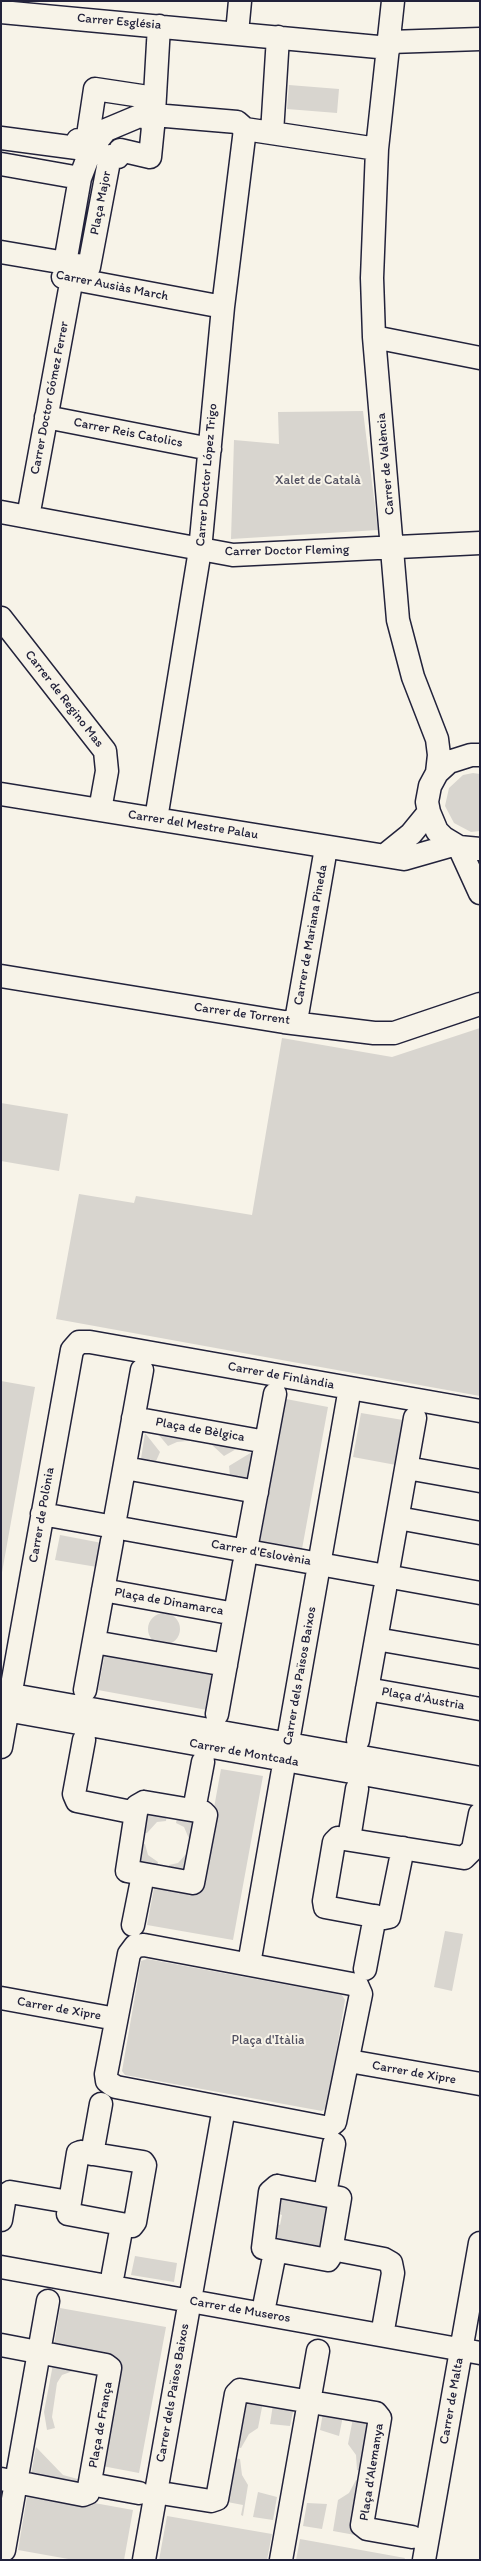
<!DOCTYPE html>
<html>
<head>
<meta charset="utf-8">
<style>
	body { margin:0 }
	#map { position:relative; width:481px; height:2561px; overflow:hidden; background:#f7f3e8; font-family:Itim,sans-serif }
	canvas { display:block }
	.frame { position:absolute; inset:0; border:2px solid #22223b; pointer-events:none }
</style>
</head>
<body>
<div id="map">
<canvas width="481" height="2561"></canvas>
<div class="frame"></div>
</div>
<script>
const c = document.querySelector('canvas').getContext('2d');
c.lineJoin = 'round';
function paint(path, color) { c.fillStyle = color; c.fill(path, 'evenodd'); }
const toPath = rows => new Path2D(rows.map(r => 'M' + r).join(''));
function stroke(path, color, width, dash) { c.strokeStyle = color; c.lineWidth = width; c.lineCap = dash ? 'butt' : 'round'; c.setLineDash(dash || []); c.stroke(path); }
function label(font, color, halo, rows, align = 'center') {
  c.font = font + ' Itim,sans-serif'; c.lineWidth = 4; c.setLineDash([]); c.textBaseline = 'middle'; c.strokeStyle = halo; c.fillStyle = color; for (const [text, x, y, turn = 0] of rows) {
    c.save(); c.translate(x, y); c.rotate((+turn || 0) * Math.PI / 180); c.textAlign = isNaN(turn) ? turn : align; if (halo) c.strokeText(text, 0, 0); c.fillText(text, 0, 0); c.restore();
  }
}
paint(toPath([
	[289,85,339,89,337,113,287,109],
	[363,411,378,530,231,539,234,440,279,444,278,412],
	[473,773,480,774,480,831,471,832,454,823,445,806,449,788,463,775],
	[480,1028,480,1396,56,1319,79,1194,134,1203,136,1196,252,1215,282,1038,392,1057],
	[1,1103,68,1114,59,1171,1,1161],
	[1,1381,35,1387,1,1578],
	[286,1399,328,1407,302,1549,260,1542],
	[361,1413,403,1420,396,1465,353,1457],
	[153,1428,245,1444,224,1456,212,1445,196,1440,177,1442,168,1446],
	[145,1433,160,1452,153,1468,140,1465],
	[252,1452,246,1485,230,1476,229,1466],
	[60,1535,102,1543,97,1567,55,1560],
	'148 1629a16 16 0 1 1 32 0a16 16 0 1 1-32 0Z',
	[106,1648,215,1668,207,1710,98,1690],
	[221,1769,263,1776,233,1940,147,1925,155,1883,199,1891],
	[143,1807,167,1811,166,1821,157,1822,147,1833,139,1832],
	[178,1813,202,1817,198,1843,190,1841,184,1827,176,1823],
	[137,1843,145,1844,148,1855,158,1862,156,1872,132,1868],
	[188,1852,191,1879,167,1874,169,1865,178,1863],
	[445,1931,463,1934,452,1991,434,1987],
	[147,1959,342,1995,345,2000,327,2107,322,2111,125,2075,122,2071,141,1961],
	[277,2190,336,2201,332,2223,324,2222,322,2231,330,2233,326,2256,268,2245,271,2223,280,2225,282,2215,273,2212],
	[135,2256,177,2263,174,2282,131,2275],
	[60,2308,166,2327,139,2473,97,2465,116,2362,53,2351],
	[54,2359,74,2363,73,2371,62,2375,57,2383,52,2417,55,2428,47,2430,44,2412],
	[242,2392,264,2397,258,2428,249,2434,241,2448,232,2447],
	[274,2398,295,2402,290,2426,270,2424],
	[324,2407,344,2411,339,2436,320,2430],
	[354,2413,376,2417,366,2471,357,2470,356,2455,348,2444],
	[36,2447,63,2475,85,2481,83,2490,30,2480],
	[230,2457,240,2459,242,2475,248,2485,243,2516,241,2515,243,2505,222,2501],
	[356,2480,365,2482,355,2535,333,2531,338,2500,349,2493],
	[28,2491,133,2510,124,2560,74,2560,18,2550],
	[258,2492,277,2497,273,2520,253,2517],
	[307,2503,327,2504,322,2529,303,2526],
	[167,2516,272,2534,267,2560,159,2560],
	[300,2539,405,2558,404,2560,296,2560]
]), '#d8d5cf');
const minor = toPath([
	[393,1,377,149,372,278,374,337,398,620,413,677,437,739,439,755,437,773],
	[1,12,389,48],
	[237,33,240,1],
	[390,42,480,39],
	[154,113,159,26],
	[272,133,278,37],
	[1,138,77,148,78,140,87,142,95,89,148,97,148,115,153,127,150,157,120,150,118,157,110,156,89,267,1,252],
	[1,164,80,178],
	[65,263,80,178,92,147,106,130,137,117,154,115,237,122,245,129,377,149],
	[63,277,223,307],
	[374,337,480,358],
	[46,417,210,449],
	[1,512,233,555,480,543],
	[28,517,72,278],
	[1,618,105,751,107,771,100,810],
	[480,755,471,755,449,762,437,773,430,786,427,802,429,812,437,831,444,838,459,847,480,849],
	[1,794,404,859,453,845],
	[156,819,200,550,223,307,245,129],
	[459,847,480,893],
	[385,855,411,834,429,812],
	[1,976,284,1022,374,1033,394,1033,480,1004],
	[296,1021,326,848],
	[133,1418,266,1442],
	[125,1468,257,1492],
	[407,1468,480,1481],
	[42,1514,480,1593],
	[398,1518,480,1533],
	[115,1519,142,1370],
	[247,1544,275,1394],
	[389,1565,415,1418],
	[103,1590,235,1614],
	[376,1639,480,1657],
	[94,1642,226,1665],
	[367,1689,480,1709],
	[85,1690,112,1541],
	[1,1693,480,1778],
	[1,1709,480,1795],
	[217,1714,244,1564],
	[84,1740,74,1794,77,1801,136,1813],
	[358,1740,385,1589],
	[1,1747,70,1361,72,1350,79,1342,90,1342,480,1411],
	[144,1802,203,1812,206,1815,193,1883,127,1871,137,1806,144,1802],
	[194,1810,203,1762],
	[349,1839,357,1789],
	[403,1848,389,1917,384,1918,325,1907,324,1901,334,1842,338,1838,464,1858,473,1849,480,1814],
	[133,1925,143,1875],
	[144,1945,357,1985,361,1994,335,2122,330,2126,324,2127,116,2087,111,2084,107,2081,106,2074,129,1954,135,1946,144,1945],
	[249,1964,350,1388],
	[365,1969,375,1916],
	[1,1998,116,2019],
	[349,2061,480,2084],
	[81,2152,143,2162,145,2165,135,2222,132,2226,68,2214,78,2153,81,2152],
	[92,2154,101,2104],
	[277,2186,340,2198,330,2257,328,2260,263,2248,270,2192,277,2186],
	[325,2194,334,2144],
	[1,2220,5,2196,10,2192,69,2202],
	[332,2249,384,2259,391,2263,393,2273,384,2324],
	[1,2267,480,2353],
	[113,2274,122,2225],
	[265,2302,275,2252],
	[1,2345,106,2365,110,2368,88,2493,83,2495,1,2479],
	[90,2484,139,2493],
	[167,2494,211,2501,217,2499,236,2394,240,2390,376,2413,380,2418,362,2525,367,2529,412,2537],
	[4,2550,48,2301],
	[144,2560,224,2108],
	[281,2560,318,2351],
	[424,2560,480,2243]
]);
stroke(minor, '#22223b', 25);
stroke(minor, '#f7f3e8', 22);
label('13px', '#22223b', '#f7f3e8', [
	["Carrer Església",119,22,5],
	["Plaça Major",101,203,-79],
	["Carrer Ausiàs March",112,286,11],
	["Carrer Doctor Gómez Ferrer",50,398,-79],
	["Carrer Reis Catolics",128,433,11],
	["Carrer de València",386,464,-95],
	["Carrer Doctor López Trigo",207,475,-85],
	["Carrer Doctor Fleming",287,551,-1],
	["Carrer de Regino Mas",64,699,52],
	["Carrer del Mestre Palau",193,825,9],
	["Carrer de Mariana Pineda",311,935,-80],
	["Carrer de Torrent",242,1014,8],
	["Carrer de Finlàndia",281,1376,10],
	["Plaça de Bèlgica",200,1430,10],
	["Carrer de Polònia",42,1515,-80],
	["Carrer d'Eslovènia",261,1553,10],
	["Plaça de Dinamarca",169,1602,10],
	["Carrer dels Països Baixos",300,1676,-80],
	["Plaça d'Àustria",423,1699,10],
	["Carrer de Montcada",244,1753,10],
	["Carrer de Xipre",59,2009,10],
	["Carrer de Xipre",414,2073,10],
	["Carrer de Museros",240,2310,10],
	["Carrer dels Països Baixos",173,2393,-80],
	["Carrer de Malta",452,2401,-80],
	["Plaça de França",101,2425,-80],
	["Plaça d'Alemanya",372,2472,-81]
]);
label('13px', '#504f60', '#f7f3e8', [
	["Xalet de Català",318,481],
	["Plaça d'Itàlia",268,2041]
]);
</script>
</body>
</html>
